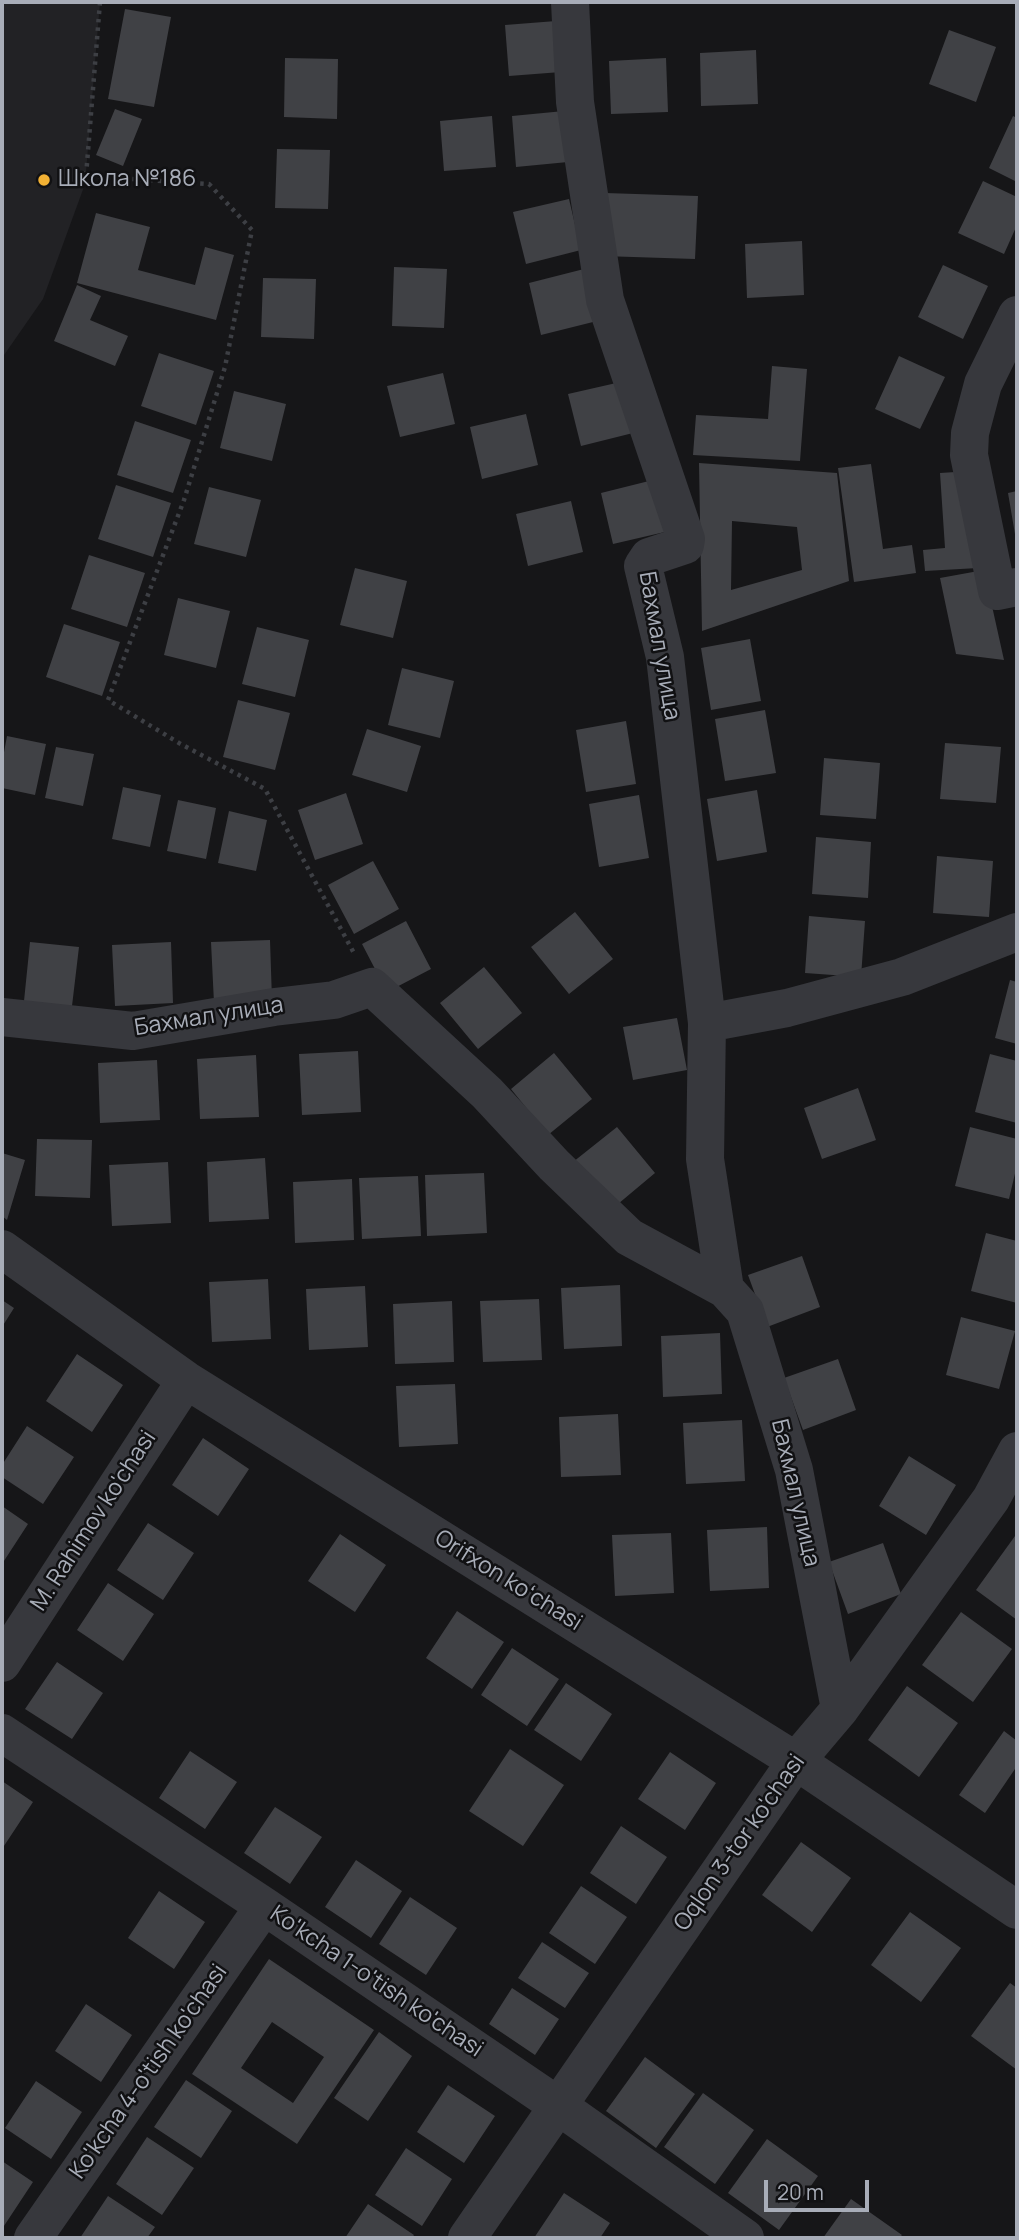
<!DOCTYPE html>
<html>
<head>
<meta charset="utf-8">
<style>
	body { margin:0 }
	#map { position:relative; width:1019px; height:2240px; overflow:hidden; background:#161618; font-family:Manrope,sans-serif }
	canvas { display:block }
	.frame { position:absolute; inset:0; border:4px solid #a8adb8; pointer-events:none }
	.scale { position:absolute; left:764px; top:2180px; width:105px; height:32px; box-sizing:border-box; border:4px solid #a8adb8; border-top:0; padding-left:9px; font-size:21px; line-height:24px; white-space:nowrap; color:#a8adb8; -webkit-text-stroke:5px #111113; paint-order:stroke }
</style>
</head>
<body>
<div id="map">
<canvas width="1019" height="2240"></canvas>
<div class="frame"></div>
<div class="scale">20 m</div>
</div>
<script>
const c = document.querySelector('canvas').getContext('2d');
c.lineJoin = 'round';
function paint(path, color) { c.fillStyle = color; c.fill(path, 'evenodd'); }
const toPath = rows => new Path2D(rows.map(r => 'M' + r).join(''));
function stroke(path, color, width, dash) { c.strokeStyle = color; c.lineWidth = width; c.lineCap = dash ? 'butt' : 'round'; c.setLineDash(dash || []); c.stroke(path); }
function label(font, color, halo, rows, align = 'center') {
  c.font = font + ' Manrope,sans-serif'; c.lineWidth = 5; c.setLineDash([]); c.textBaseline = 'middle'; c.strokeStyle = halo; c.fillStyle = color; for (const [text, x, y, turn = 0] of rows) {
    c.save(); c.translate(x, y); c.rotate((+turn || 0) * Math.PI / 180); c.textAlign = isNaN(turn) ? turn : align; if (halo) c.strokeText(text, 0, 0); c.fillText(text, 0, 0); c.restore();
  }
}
paint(toPath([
	[2,2,100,2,85,184,43,299,2,358]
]), '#222225');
paint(toPath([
	[125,9,171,17,154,107,108,99],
	[556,21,561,72,509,76,505,25],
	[949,30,996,47,976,102,929,84],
	[756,50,758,104,701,106,700,53],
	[285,58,338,59,337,119,284,117],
	[666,58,668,112,611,114,609,61],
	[115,109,142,119,123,166,96,155],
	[564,111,568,162,516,167,512,116],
	[492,116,496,167,444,171,440,121],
	[1013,116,1017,118,1017,182,989,168],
	[277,149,330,150,328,209,275,208],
	[983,181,1017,197,1017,225,1004,254,958,233],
	[605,193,698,196,695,259,602,256],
	[569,199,581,250,526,264,513,212],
	[96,213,150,227,138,270,195,285,205,247,234,255,216,320,77,283],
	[802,241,804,295,747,298,745,244],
	[943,265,988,286,963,339,918,317],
	[394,267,447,269,444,328,392,326],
	[584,269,597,321,541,335,529,283],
	[263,278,316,279,314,339,261,337],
	[77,285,101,296,90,320,128,336,115,366,54,341],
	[159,353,214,371,196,425,141,406],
	[899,356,945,377,920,429,875,409],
	[772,366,807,369,800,461,693,455,696,415,768,419],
	[443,373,455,424,400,437,387,386],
	[625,381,637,432,581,446,568,394],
	[234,391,286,404,272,461,220,448],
	[526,414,538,465,482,479,470,427],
	[135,421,191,440,173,493,117,475],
	[699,463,837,473,849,581,702,631],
	[732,521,797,527,802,570,731,590],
	[871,464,883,549,912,545,916,573,854,582,838,468],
	[971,471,978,568,925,571,923,550,945,548,940,473],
	[657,479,669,531,613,544,601,493],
	[116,485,171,503,153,557,98,539],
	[209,487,261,500,246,557,194,544],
	[1017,491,1017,540,1016,540,1008,493],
	[571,501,583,552,528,566,516,514],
	[89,555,145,573,127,627,71,609],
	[355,568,407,581,393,638,340,625],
	[984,570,1004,660,956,654,940,578],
	[178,598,230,611,216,668,164,655],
	[64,624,120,642,102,696,46,677],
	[257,627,309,640,295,697,242,684],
	[750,639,761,701,711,710,701,648],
	[402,668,454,681,440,738,388,725],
	[238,700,290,713,275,770,223,757],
	[765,710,776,773,725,781,715,719],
	[626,721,636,784,586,792,576,730],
	[367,729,421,746,407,792,352,775],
	[7,736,46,744,35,795,2,788,2,763],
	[945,743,1001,747,996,803,940,799],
	[56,747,94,754,83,806,45,798],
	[824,758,880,763,876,819,820,815],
	[123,787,161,795,150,847,112,839],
	[757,790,767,852,717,861,707,799],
	[346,793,363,844,315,860,298,810],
	[639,795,649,858,599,867,589,804],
	[178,800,216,808,206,859,167,851],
	[229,811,267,820,256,871,218,863],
	[816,837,871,842,868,898,812,894],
	[937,856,993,861,989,917,933,913],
	[373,861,399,909,354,934,328,885],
	[575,912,613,959,569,994,531,947],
	[809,916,865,921,861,977,805,973],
	[406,921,431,969,387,992,362,944],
	[270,940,272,1000,214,1003,211,942],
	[30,942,79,947,72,1006,24,1001],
	[171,942,173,1003,115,1006,112,945],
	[484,967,522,1013,478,1049,440,1003],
	[1010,980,1017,982,1017,1044,995,1038],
	[677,1018,687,1070,633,1080,623,1027],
	[358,1051,361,1112,302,1115,299,1054],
	[554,1053,592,1099,548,1135,511,1089],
	[990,1054,1017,1061,1017,1123,975,1112],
	[256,1055,259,1117,200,1119,197,1059],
	[157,1060,160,1120,100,1123,98,1063],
	[858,1088,876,1140,822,1159,804,1108],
	[617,1127,655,1173,612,1209,573,1162],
	[970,1127,1017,1139,1017,1165,1009,1199,955,1186],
	[37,1139,92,1140,90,1198,35,1196],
	[2,1153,25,1160,7,1220,2,1216],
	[265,1158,269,1219,209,1222,207,1162],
	[168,1162,171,1223,112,1226,109,1165],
	[484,1173,487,1233,427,1236,425,1175],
	[418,1176,421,1236,362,1239,359,1178],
	[352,1179,354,1240,295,1243,293,1182],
	[986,1233,1017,1241,1017,1303,971,1291],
	[802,1256,820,1307,767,1327,748,1275],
	[268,1279,271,1339,212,1342,209,1282],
	[620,1285,622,1346,564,1349,561,1288],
	[365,1286,368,1347,309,1350,306,1289],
	[539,1299,542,1360,483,1362,480,1301],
	[2,1300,14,1308,2,1327],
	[452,1301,454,1362,395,1364,393,1304],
	[961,1317,1015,1331,999,1389,946,1375],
	[720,1333,722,1394,663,1397,661,1336],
	[77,1354,123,1385,92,1432,46,1401],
	[838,1359,856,1410,803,1430,784,1378],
	[455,1384,458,1444,399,1447,396,1386],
	[618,1414,621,1475,561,1477,559,1417],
	[742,1420,745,1481,686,1484,683,1423],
	[27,1426,74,1457,43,1504,2,1477,2,1465],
	[203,1438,249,1469,218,1516,172,1485],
	[909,1456,956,1485,926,1535,879,1506],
	[2,1506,28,1524,2,1564],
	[148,1523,194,1553,163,1600,117,1570],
	[767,1527,769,1588,710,1591,707,1530],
	[671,1533,674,1593,615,1596,612,1535],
	[340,1534,386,1565,355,1612,308,1581],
	[1015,1536,1017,1538,1017,1620,976,1590],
	[883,1543,901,1594,848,1614,829,1562],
	[108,1583,154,1614,123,1661,77,1630],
	[457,1611,504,1642,472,1689,426,1658],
	[961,1612,1012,1649,973,1702,922,1665],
	[512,1648,559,1679,527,1726,481,1695],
	[57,1662,103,1693,72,1739,25,1709],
	[566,1683,612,1714,581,1761,534,1730],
	[907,1686,958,1723,919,1777,868,1740],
	[1004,1731,1017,1741,1017,1766,985,1813,959,1795],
	[510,1749,564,1785,523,1846,469,1811],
	[190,1751,237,1782,205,1829,159,1798],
	[670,1752,716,1783,685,1830,638,1799],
	[2,1781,33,1802,2,1849],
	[275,1807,322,1837,290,1884,244,1853],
	[621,1826,667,1857,636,1904,590,1873],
	[801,1842,851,1878,812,1932,762,1895],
	[356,1860,402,1891,371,1938,325,1907],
	[581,1886,627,1917,595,1964,549,1933],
	[159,1891,205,1922,174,1969,128,1938],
	[410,1897,457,1928,426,1975,379,1944],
	[910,1912,961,1948,921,2002,871,1965],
	[542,1942,589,1973,565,2008,518,1978],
	[269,1959,374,2030,297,2144,192,2074],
	[272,2022,324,2057,293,2103,241,2068],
	[1010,1983,1017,1988,1017,2070,971,2036],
	[512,1988,559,2019,535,2055,489,2024],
	[86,2004,132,2035,101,2082,55,2051],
	[379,2032,412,2056,368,2121,334,2098],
	[645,2057,695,2094,656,2148,606,2111],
	[186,2080,232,2111,201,2158,154,2127],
	[36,2081,82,2112,51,2159,5,2128],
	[448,2085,495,2116,464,2163,417,2132],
	[703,2093,754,2130,715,2184,664,2147],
	[147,2137,194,2168,162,2215,116,2184],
	[767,2139,818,2176,779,2230,728,2193],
	[406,2148,452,2179,422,2226,375,2195],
	[2,2161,33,2182,2,2229],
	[564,2193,610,2223,600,2238,534,2238],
	[108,2196,155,2227,147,2238,80,2238],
	[851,2199,902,2235,899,2238,823,2238],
	[368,2204,414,2235,412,2238,345,2238]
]), '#404145');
stroke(toPath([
	[100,2,86,176,209,184,252,230,225,367,184,500,108,700,179,743,265,789,355,955]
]), '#3d3f44', 4.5, [3.5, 5]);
stroke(toPath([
	[570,2,575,102,605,300,686,539,685,545,649,557,643,566,665,657,707,1023,705,1159,725,1289],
	[1017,315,983,384,970,433,969,455,997,591,1017,587],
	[2,1017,133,1031,274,1007,334,1000,372,987,487,1093,554,1165,629,1237,725,1289,745,1311,794,1470,840,1709],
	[707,1023,787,1008,902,977,1017,932],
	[2,1249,186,1380,796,1761,1017,1910],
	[2,1663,186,1380],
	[2,1733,264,1906,557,2105,745,2238],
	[33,2238,264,1906],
	[467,2238,796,1761,840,1709,991,1499,1017,1451]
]), '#37383d', 38);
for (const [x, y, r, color] of [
	[44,180,7,"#f2b134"]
]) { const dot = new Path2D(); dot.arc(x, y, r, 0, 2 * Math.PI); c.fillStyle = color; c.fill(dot); stroke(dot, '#111113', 2.5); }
label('23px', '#a8adb8', '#111113', [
	["Школа №186",58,180]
], 'left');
label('23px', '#a8adb8', '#111113', [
	["Бахмал улица",659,646,80],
	["Бахмал улица",209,1017,-9],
	["Бахмал улица",795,1493,77],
	["M. Rahimov ko'chasi",94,1521,-57],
	["Orifxon koʻchasi",508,1581,32],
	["Oqlon 3-tor ko'chasi",740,1843,-55],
	["Ko'kcha 1-o'tish ko'chasi",376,1982,34],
	["Ko'kcha 4-o'tish ko'chasi",149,2072,-55]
]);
</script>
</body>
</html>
